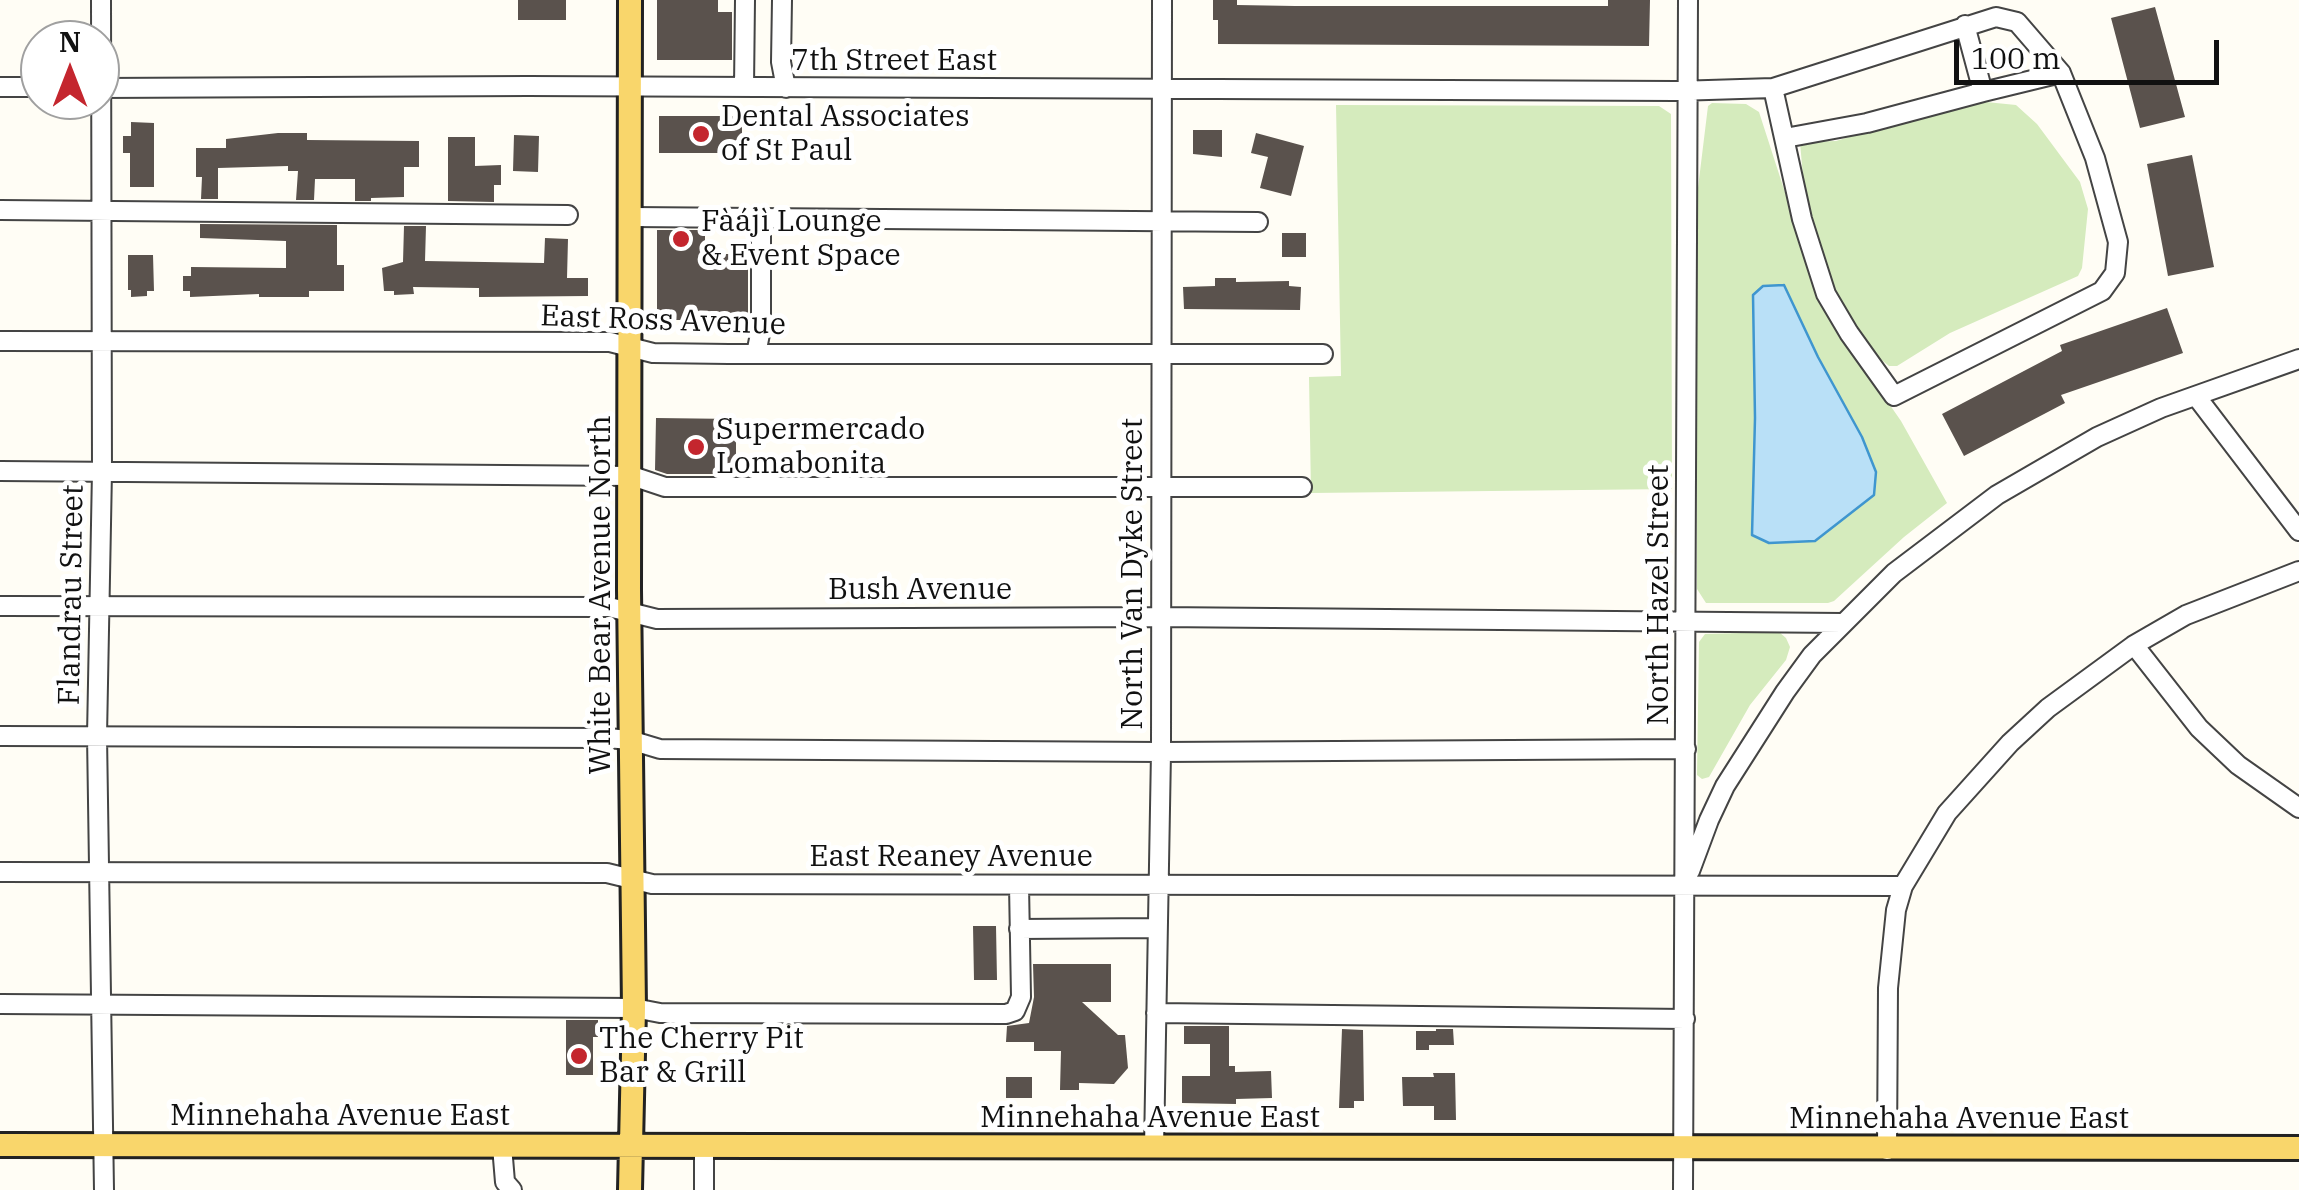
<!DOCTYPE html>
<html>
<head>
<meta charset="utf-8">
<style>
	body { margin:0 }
	#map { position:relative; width:2299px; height:1190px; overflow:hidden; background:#fffdf5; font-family:"IBM Plex Serif",serif }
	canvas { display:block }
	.north { position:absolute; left:20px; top:20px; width:100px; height:100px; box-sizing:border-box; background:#fff; border:2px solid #a0a0a0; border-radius:50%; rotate:0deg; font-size:28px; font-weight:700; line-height:40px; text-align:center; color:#111 }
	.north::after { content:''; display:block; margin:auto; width:35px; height:45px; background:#c4262e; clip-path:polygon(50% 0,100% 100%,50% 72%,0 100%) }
	.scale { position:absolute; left:1954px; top:40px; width:265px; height:45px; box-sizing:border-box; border:5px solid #111; border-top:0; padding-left:12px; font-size:30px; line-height:35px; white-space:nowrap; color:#111; -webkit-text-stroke:8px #fff; paint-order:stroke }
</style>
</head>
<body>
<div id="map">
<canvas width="2299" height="1190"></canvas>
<div class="north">N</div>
<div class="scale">100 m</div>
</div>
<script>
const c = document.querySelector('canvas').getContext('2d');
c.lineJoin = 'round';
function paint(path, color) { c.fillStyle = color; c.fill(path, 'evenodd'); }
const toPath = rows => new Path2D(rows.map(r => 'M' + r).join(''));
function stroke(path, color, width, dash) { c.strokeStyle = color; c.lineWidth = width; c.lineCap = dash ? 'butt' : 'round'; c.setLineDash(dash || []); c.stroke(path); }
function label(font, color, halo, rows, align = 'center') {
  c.font = font + ' "IBM Plex Serif",serif'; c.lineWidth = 10; c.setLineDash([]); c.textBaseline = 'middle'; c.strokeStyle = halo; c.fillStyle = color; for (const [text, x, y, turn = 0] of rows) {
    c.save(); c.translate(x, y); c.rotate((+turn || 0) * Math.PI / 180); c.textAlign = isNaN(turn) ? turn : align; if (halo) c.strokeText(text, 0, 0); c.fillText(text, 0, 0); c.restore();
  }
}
paint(toPath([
	[1986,102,2016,105,2037,124,2080,182,2088,209,2082,268,2078,276,1950,333,1897,366,1889,366,1879,358,1853,323,1835,289,1814,230,1803,177,1800,142,1836,141,1960,103],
	[1712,103,1746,104,1759,112,1822,307,1901,421,1947,503,1904,537,1834,601,1828,603,1706,603,1697,589,1697,196,1708,106],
	[1336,105,1659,106,1671,114,1672,489,1311,493,1309,377,1341,376],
	[1779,632,1786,638,1790,647,1786,660,1750,705,1709,777,1702,779,1697,775,1699,642,1705,634]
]), '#d5ebbd');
const water = toPath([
	[1784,285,1818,357,1862,437,1876,472,1874,495,1815,541,1769,543,1752,535,1755,418,1753,295,1763,286,1784,285]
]);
paint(water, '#b9e0f7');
stroke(water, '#3f96cf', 2.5);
paint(toPath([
	[518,0,566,0,566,20,518,20],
	[657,0,718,0,718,12,732,12,732,60,657,60],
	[1213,0,1237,0,1237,5,1295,6,1608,6,1608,0,1650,0,1649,46,1218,44,1218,20,1213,20],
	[2155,7,2185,117,2140,128,2111,18],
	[659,116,742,116,742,153,659,153],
	[131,122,154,123,154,187,130,187,130,153,123,153,123,136,131,136],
	[1193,130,1222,130,1222,157,1193,154],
	[278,133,307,133,307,140,419,141,419,167,404,167,404,197,371,198,371,201,355,201,355,179,315,179,314,200,296,200,298,171,288,171,288,166,218,168,218,199,201,199,202,177,196,177,196,148,226,148,226,139],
	[1256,133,1304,146,1291,196,1260,188,1268,157,1251,153],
	[514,135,539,136,538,172,513,171],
	[448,137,475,137,475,166,501,165,501,185,494,185,494,202,448,201],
	[2192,155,2214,267,2168,276,2147,164],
	[200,224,337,225,337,265,344,265,344,291,309,291,309,297,259,297,259,294,190,297,190,291,183,291,183,276,191,276,191,267,286,268,286,241,200,238],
	[404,226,426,226,425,261,544,263,545,238,568,239,567,278,588,278,588,296,479,297,479,288,413,287,414,294,394,295,394,291,384,291,382,268,403,262],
	[657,230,705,230,705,249,717,249,717,254,748,254,748,320,657,320],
	[1282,233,1306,233,1306,257,1282,257],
	[128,255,153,255,154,291,147,291,147,296,131,297,131,290,128,290],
	[1215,278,1236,278,1236,282,1289,281,1289,286,1301,287,1300,310,1184,309,1183,287,1215,286],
	[2167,308,2183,353,2061,395,2065,403,1964,456,1942,414,2062,351,2060,345],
	[656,418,736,419,736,474,667,474,655,470],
	[973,926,996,926,997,980,974,980],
	[1033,964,1111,964,1111,1002,1082,1002,1118,1035,1125,1035,1128,1068,1114,1084,1079,1083,1079,1090,1060,1090,1061,1051,1034,1051,1034,1042,1006,1042,1007,1026,1029,1023,1034,997],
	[566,1020,598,1020,598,1037,593,1037,593,1075,566,1075],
	[1184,1026,1229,1026,1229,1066,1235,1066,1235,1072,1271,1071,1272,1098,1236,1099,1236,1104,1182,1103,1182,1076,1210,1076,1210,1044,1184,1044],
	[1342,1029,1363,1030,1364,1101,1354,1101,1354,1108,1339,1108],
	[1436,1029,1453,1029,1454,1045,1429,1045,1429,1050,1416,1050,1416,1031,1436,1031],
	[1433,1073,1455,1073,1456,1120,1434,1120,1434,1106,1403,1106,1402,1077,1434,1077],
	[1006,1077,1032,1077,1032,1098,1006,1098]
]), '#5a524d');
const minor = toPath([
	[101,0,102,471,97,736,104,1190],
	[782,0,781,62,786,88],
	[0,87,40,87],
	[744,87,745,0],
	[100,88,528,86,1676,91,1773,88,1996,17,2017,22,2061,73,2095,158,2118,242,2115,273,2102,291,1894,396,1849,333,1826,294,1802,219,1773,88],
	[1983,92,2061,73],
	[1785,138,1867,123,1983,92,1965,25],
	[0,210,568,215],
	[632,217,1258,222],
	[0,341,610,342,653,353,729,354,1323,354],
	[756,354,761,329,761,229,764,218],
	[2196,396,2299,531],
	[0,471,632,476,665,487,1302,487],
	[0,606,609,607,657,619,1159,617,1842,623],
	[2134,645,2199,728,2238,765,2299,808],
	[0,736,607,738,630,740,660,749,1161,752,1686,749],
	[1690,871,1709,820,1725,786,1785,692,1812,655,1894,573,1997,495,2097,437,2161,408,2299,359],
	[0,872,607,873,652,884,1903,886],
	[1019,929,1156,928],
	[0,1004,634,1008,660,1013,1006,1014,1015,1011,1021,997,1019,885],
	[1156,1013,1685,1019],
	[502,1146,505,1182,512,1190],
	[704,1147,704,1190],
	[1154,1148,1161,752,1162,0],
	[1887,1150,1888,988,1896,910,1903,886,1947,813,2010,743,2048,708,2134,645,2186,615,2299,571],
	[1683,1190,1688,0]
]);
const major = toPath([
	[0,1145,2299,1148],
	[630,1190,634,1008,629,590,630,0]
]);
stroke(minor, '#444', 22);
stroke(major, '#222', 28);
stroke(minor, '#fff', 18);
stroke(major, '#f9d66b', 22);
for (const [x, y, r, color] of [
	[701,134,10,"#c4262e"],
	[681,239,10,"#c4262e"],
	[696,447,10,"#c4262e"],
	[579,1056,10,"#c4262e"]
]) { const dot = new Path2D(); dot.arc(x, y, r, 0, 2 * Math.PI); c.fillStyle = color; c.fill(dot); stroke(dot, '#fff', 4); }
label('30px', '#111', '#fff', [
	["7th Street East",894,61],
	["East Ross Avenue",663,321,2],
	["North Van Dyke Street",1133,574,-90],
	["Bush Avenue",920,590],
	["Flandrau Street",72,595,-89],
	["White Bear Avenue North",601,595,-90],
	["North Hazel Street",1659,595,-90],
	["East Reaney Avenue",951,857],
	["Minnehaha Avenue East",340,1116],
	["Minnehaha Avenue East",1150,1118],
	["Minnehaha Avenue East",1959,1119]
]);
label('30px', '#111', '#fff', [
	["Dental Associates",721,117],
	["of St Paul",721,151],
	["Fàájì Lounge",701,222],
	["& Event Space",701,256],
	["Supermercado",716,430],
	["Lomabonita",716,464],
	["The Cherry Pit",599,1039],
	["Bar & Grill",599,1073]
], 'left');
</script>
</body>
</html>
